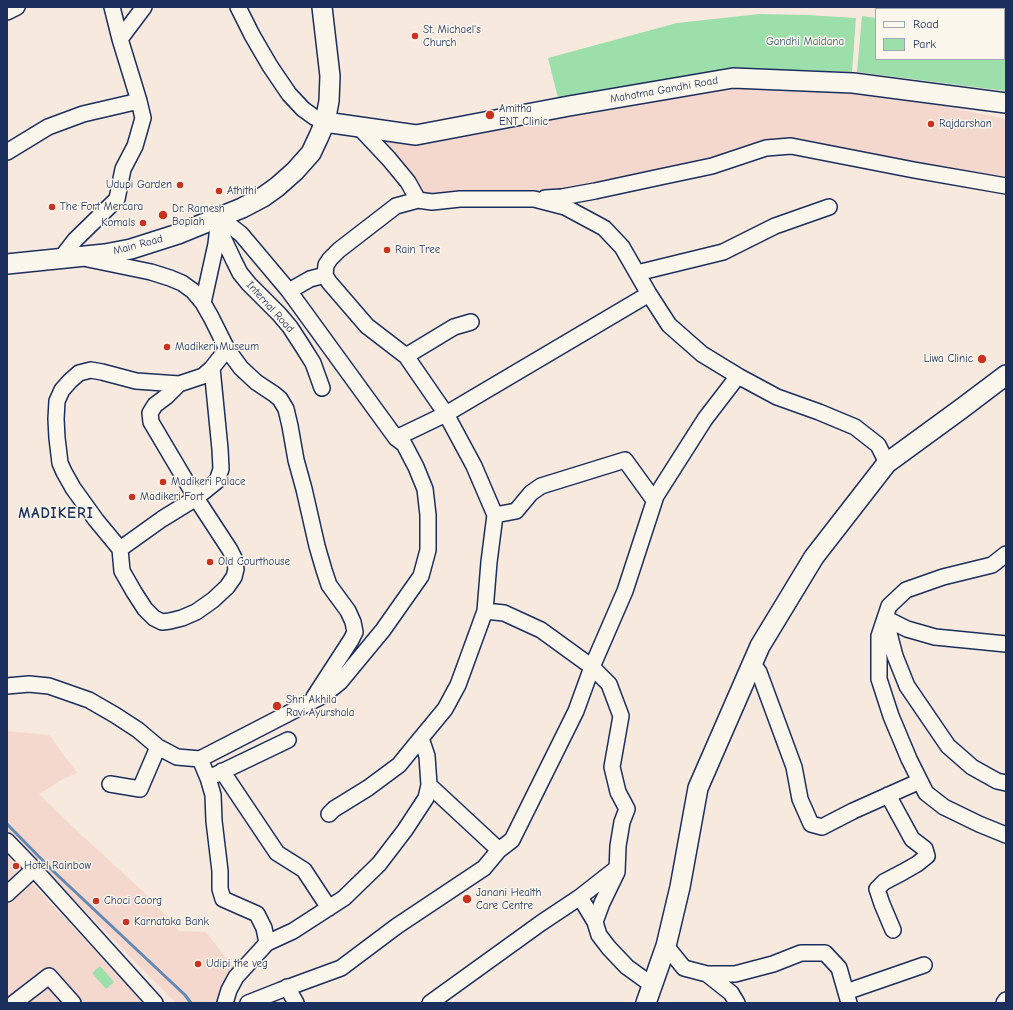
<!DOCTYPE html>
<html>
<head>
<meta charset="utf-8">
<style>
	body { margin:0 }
	#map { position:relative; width:1013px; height:1010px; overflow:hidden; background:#f8e9de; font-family:"Comic Neue",sans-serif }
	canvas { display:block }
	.frame { position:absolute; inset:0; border:8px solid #1b2f5e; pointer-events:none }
	.legend { position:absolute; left:875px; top:8px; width:130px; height:52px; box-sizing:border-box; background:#fbf7ec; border:1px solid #a1a7b3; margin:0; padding:5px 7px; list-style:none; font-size:12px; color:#1b2f5e }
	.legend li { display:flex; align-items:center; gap:8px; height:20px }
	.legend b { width:20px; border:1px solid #a1a7b3 }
</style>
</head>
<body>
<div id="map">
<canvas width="1013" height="1010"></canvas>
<div class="frame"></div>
<ul class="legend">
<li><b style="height:5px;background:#fbf7ec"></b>Road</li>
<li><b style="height:11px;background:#9cdfaa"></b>Park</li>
</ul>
</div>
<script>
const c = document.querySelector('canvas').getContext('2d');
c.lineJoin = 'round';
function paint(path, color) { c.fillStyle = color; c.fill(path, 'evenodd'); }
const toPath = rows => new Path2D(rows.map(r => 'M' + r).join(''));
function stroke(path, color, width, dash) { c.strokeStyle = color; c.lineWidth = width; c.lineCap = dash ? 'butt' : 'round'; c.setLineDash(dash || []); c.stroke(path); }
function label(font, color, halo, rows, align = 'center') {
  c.font = font + ' "Comic Neue",sans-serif'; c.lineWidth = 3; c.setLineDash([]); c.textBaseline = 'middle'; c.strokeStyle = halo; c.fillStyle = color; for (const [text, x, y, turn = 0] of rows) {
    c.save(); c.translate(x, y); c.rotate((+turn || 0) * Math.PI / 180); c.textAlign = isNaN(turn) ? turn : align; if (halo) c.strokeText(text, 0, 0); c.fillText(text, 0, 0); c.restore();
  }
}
paint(toPath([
	[855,88,1006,119,1006,180,790,141,593,187,528,195,420,197,373,136,572,113,729,89],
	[7,731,49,735,77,773,61,780,39,794,73,827,149,897,179,931,206,932,236,971,220,1003,176,1003,7,832],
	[7,856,143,1003,7,1003]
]), '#f4d8cd');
paint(toPath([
	[759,14,806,15,856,18,852,72,757,69,718,72,559,102,548,58,677,23],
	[862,16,876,18,876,59,1004,59,1004,29,1006,28,1006,91,857,72],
	[100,966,114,982,106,989,92,973]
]), '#9cdfaa');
stroke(toPath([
	[7,824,52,870,185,995,191,1003]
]), '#6189b4', 3);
const minor = toPath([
	[238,7,252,35,270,66,289,94,303,109,314,117,325,122],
	[7,12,17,7],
	[120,39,144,7],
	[359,127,389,159,408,182,418,200,432,202,460,199,534,199,565,207,604,228,622,247,649,294,669,325,702,354,738,376,777,397,819,412,855,427,878,445,887,463],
	[7,152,48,127,83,114,139,101],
	[545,198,562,197,595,191,660,177,712,166,766,148,791,146,914,170,1006,186],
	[418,200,396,206,339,250,330,259,326,265,325,275,329,282,367,326,406,356,446,414,474,466,495,515,489,562,485,611,504,613,541,630,592,667,609,684,621,716,612,767,618,792,627,809,622,822,618,846,617,872,602,903,595,922,599,935,609,948,627,967,652,985],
	[218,227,234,261,240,273,249,284,279,314,290,327,303,347,313,363,322,388],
	[61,258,75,240,117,199,123,169,135,146,143,118,139,101,120,39,112,7],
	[88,259,151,272,170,278,182,283,193,291,203,303,211,317,227,349,241,368,256,382,274,394,280,399,286,409,290,426,296,460,304,489,317,546,324,570,329,585,348,611,353,622,355,632,351,640,314,697],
	[637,273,723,252,775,226,829,207],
	[289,291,310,279,325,275],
	[203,303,216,244,218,226],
	[406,356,454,327,471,322],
	[212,368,220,449,221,469,217,481,196,498,230,550,234,558,236,569,234,577,227,587,213,600,196,612,182,618,170,621,162,622,154,618,145,609,134,592,122,571,120,549,96,520,73,488,64,472,60,463,57,438,56,419,57,401,62,390,70,381,79,373,91,370,102,372,136,381,179,384,203,376,212,368,227,349],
	[396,438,446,414,649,294],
	[495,515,516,511,531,493,541,486,625,460,654,500],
	[120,549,162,519,196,498,151,422,150,413,155,405,167,396,179,384],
	[1006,554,992,565,943,577,906,590,889,606,879,636,879,679,891,716,909,759,926,793,944,807,979,824,1006,835],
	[885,618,895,656,907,686,948,746,972,767,997,781,1006,783],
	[885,618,907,629,935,637,1006,644],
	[752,663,759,672,794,767,800,799,811,824,822,827,853,811,920,781],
	[7,686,29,684,49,686,89,700,115,715,138,730,158,747,177,757,200,759,324,695,340,682,383,630,421,576,428,550,428,515,425,489,416,467,404,444,396,438,289,291,241,234,219,217],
	[200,759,208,778,213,795,214,821,220,871,220,889,223,899,257,914,264,928,267,943],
	[222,771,277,853,304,870,329,908],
	[213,776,288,740],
	[110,784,140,789,158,747],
	[429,785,499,850],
	[888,795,912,839,925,849,927,856,917,864,903,872,884,882,877,889,882,904,893,930],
	[329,814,334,809,368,788,399,765,421,738],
	[7,841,34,869,155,1003],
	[7,894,34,869],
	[580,897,617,868],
	[666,946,684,968,707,974,735,974,773,964,801,953,825,953,839,968,849,1003],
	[707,974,731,993,737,1003],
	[287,987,296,1003],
	[846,992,924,965],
	[14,1003,49,976,73,1003],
	[225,1003,229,990,236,977,267,943,293,931,344,898,379,864,405,830,426,798,429,785,427,756,421,738,445,709,458,685,485,611],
	[248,1003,281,990,341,968,397,926,484,868,499,850,512,840,576,711,592,667,625,591,656,496,705,419,738,376],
	[430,1003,541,923,580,897,595,922],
	[1004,1003,1006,1000]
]);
const major = toPath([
	[325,122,416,135,569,106,733,78,853,83,1006,103],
	[7,264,105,254,131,249,178,234,242,208,263,197,277,187,295,171,311,153,319,136,325,122,329,101,330,76,322,7],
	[646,1003,666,946,680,887,698,788,760,646,814,557,887,463,961,409,1006,375]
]);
stroke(minor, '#1b2f5e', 18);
stroke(major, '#1b2f5e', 22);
stroke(minor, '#fbf7ec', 15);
stroke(major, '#fbf7ec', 19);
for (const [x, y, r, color] of [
	[415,36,4,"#c8321e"],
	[490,115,5,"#c8321e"],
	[931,124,4,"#c8321e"],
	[180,185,4,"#c8321e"],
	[219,191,4,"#c8321e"],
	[52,207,4,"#c8321e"],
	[163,215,5,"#c8321e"],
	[143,223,4,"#c8321e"],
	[387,250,4,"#c8321e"],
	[167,347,4,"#c8321e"],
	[982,359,5,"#c8321e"],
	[163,482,4,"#c8321e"],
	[132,497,4,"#c8321e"],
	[210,562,4,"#c8321e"],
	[277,706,5,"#c8321e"],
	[16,866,4,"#c8321e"],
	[467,899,5,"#c8321e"],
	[96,901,4,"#c8321e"],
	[126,922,4,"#c8321e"],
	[198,964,4,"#c8321e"]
]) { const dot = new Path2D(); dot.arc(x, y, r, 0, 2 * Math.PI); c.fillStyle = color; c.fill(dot); stroke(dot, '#fbf7ec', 1.5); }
label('11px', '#1b2f5e', '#fbf7ec', [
	["St. Michael's",423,30],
	["Church",423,43],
	["Amitha",499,109],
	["ENT Clinic",499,122],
	["Rajdarshan",939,124],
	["Udupi Garden",172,185,"right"],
	["Athithi",227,191],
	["The Fort Mercara",60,207],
	["Dr. Ramesh",172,209],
	["Bopiah",172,222],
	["Komals",135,223,"right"],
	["Rain Tree",395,250],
	["Madikeri Museum",175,347],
	["Liwa Clinic",973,359,"right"],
	["Madikeri Palace",171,482],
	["Madikeri Fort",140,497],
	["Old Courthouse",218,562],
	["Shri Akhila",286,700],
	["Ravi Ayurshala",286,713],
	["Hotel Rainbow",24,866],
	["Janani Health",476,893],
	["Care Centre",476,906],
	["Choci Coorg",104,901],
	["Karnataka Bank",134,922],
	["Udipi the veg",206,964]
], 'left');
label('11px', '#3b5b71', '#fbf7ec', [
	["Gandhi Maidana",805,42]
]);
label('11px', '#1b2f5e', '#fbf7ec', [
	["Mahatma Gandhi Road",664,90,-10],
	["Main Road",138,245,-15],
	["Internal Road",270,307,48]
]);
c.letterSpacing = '1px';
label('bold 15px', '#1b2f5e', '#fbf7ec', [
	["MADIKERI",56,514]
]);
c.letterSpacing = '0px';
</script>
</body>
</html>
